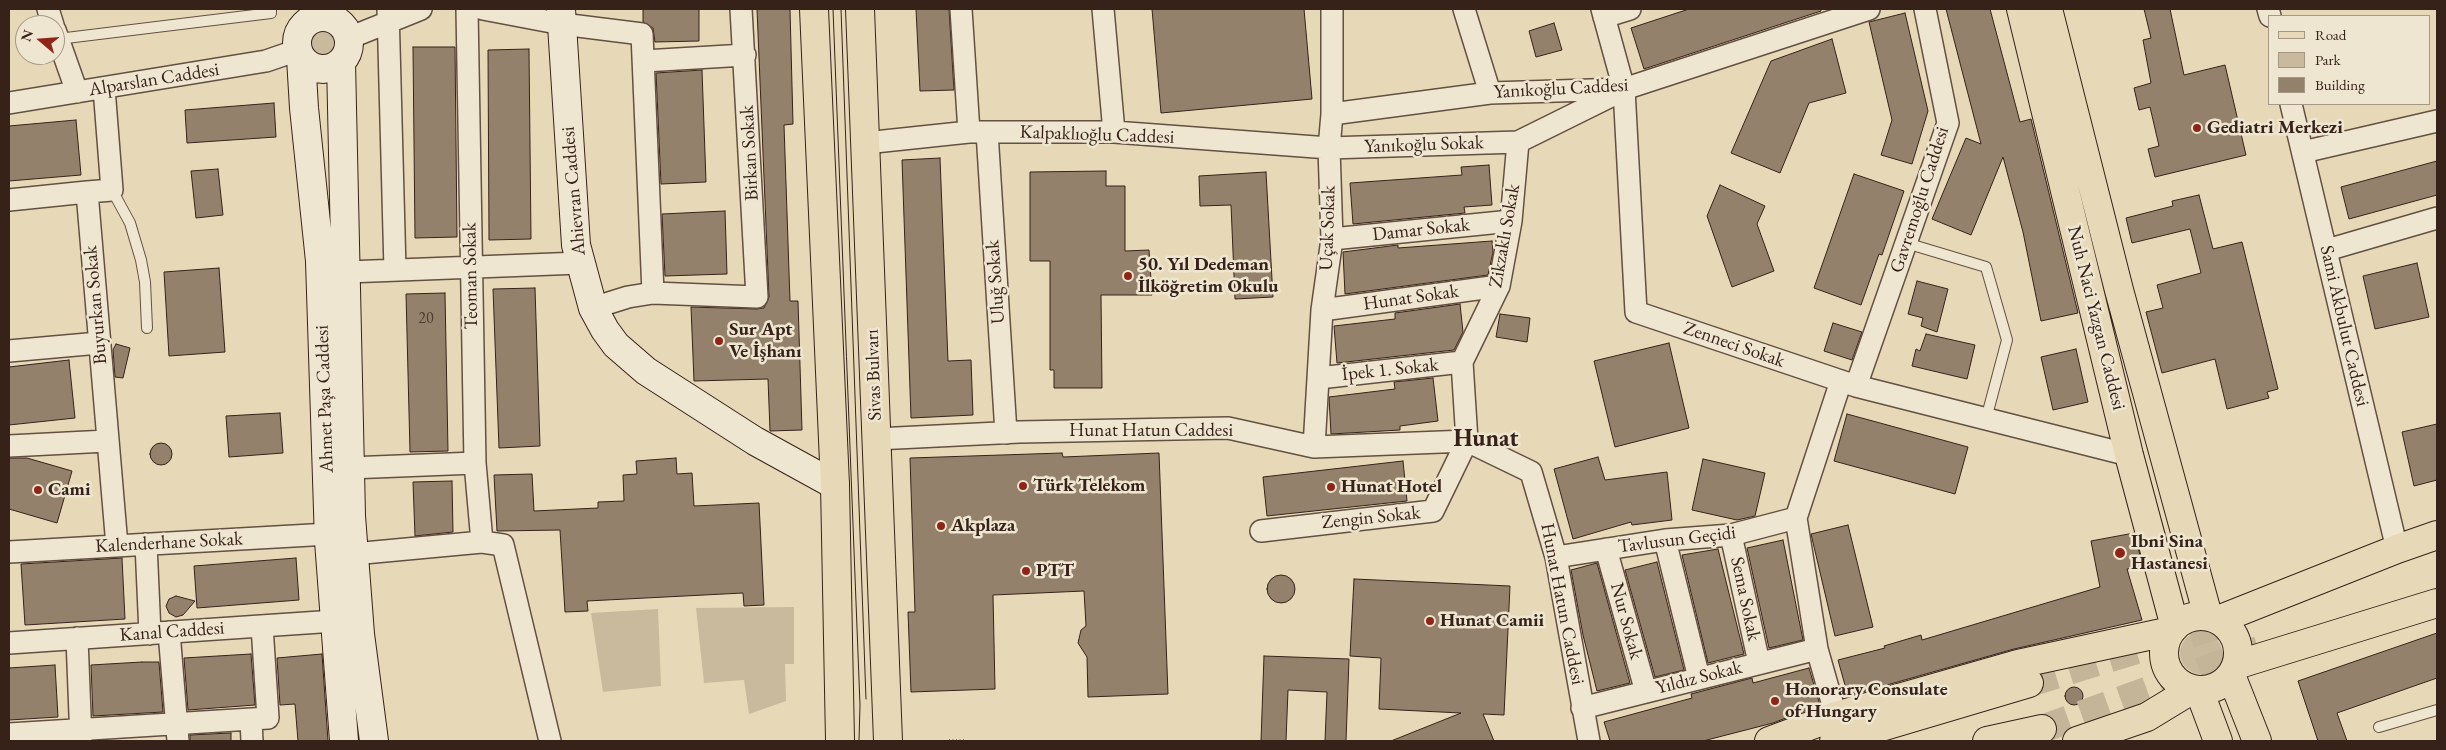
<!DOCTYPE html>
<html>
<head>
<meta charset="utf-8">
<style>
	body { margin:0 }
	#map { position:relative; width:2446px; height:750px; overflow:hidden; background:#e7d9b8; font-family:"EB Garamond",serif }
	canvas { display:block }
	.frame { position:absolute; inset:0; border:10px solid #37221a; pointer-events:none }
	.legend { position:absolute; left:2268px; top:15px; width:162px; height:90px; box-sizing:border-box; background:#efe6d1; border:1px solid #a59888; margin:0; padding:6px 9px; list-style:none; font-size:15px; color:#37221a }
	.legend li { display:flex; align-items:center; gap:10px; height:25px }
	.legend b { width:25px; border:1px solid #a59888 }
	.north { position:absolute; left:15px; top:15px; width:50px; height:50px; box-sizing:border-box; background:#efe6d1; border:1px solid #a59888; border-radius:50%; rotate:288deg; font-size:14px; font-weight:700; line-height:20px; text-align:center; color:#37221a }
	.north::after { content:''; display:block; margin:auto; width:18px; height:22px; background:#8f2418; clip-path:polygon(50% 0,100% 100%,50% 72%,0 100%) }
</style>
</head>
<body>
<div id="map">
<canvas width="2446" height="750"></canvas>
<div class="frame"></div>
<ul class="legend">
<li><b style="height:6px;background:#e7d9b8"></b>Road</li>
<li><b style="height:14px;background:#c9ba9d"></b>Park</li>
<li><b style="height:14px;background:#93816c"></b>Building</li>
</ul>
<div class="north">N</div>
</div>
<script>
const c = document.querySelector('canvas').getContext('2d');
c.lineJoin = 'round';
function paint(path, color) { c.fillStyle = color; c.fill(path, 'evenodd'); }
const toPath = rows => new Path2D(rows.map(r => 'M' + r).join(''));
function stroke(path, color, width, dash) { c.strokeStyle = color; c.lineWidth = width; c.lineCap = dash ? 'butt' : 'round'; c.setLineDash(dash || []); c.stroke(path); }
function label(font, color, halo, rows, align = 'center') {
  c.font = font + ' "EB Garamond",serif'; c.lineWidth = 5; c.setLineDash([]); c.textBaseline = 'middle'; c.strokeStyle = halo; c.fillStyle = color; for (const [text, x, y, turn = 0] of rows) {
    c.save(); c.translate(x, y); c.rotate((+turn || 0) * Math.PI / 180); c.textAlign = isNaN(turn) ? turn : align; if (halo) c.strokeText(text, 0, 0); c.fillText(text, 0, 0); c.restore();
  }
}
paint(toPath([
	'310 43a13 13 0 1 1 26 0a13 13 0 1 1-26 0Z',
	[794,607,794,664,785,664,786,701,749,714,744,680,704,683,696,608],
	[658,609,661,686,603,692,591,613],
	'2180 653a21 21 0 1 1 42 0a21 21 0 1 1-42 0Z'
]), '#c9ba9d');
const building = toPath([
	[643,9,699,9,699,41,655,42,653,28,643,22,643,9],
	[757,9,790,9,793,124,784,125,790,301,798,301,802,430,770,431,768,379,694,381,691,307,757,309,764,308,769,297,757,9],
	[916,9,949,9,954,90,920,91,916,9],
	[1152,9,1304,9,1312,99,1161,113,1152,9],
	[1689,9,1821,9,1821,11,1644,69,1631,28,1689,9],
	[1946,9,1990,9,2020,122,2031,119,2078,313,2041,321,2023,232,2003,157,1971,235,1932,219,1966,138,1981,144,1946,9],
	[2144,9,2170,9,2184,75,2225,65,2246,155,2155,177,2148,149,2159,146,2150,107,2139,110,2134,88,2151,83,2143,40,2151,38,2144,9],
	[1905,13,1928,111,1912,164,1881,155,1892,120,1869,22,1905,13],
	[1554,23,1562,50,1536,57,1529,31,1554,23],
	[1832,39,1846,93,1809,103,1780,173,1731,153,1771,61,1832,39],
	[413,47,455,47,457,237,415,238,413,47],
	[529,49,531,239,489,240,488,50,529,49],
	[702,70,706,182,661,184,656,73,702,70],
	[274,103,276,137,187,143,185,110,274,103],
	[76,120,81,175,9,181,9,126,76,120],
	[940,158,948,361,971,360,973,415,911,418,902,160,940,158],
	[2437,161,2437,195,2349,219,2341,187,2437,161],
	[1489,165,1492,205,1464,207,1465,213,1353,224,1350,183,1462,175,1461,167,1489,165],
	[218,169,223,215,196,218,191,171,218,169],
	[1106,171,1106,186,1125,186,1125,251,1149,250,1152,295,1101,295,1102,388,1054,388,1054,370,1050,370,1050,261,1030,261,1030,172,1106,171],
	[1266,172,1273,297,1235,299,1231,205,1200,206,1199,176,1266,172],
	[1854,174,1904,191,1882,255,1879,254,1861,305,1814,288,1854,174],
	[1720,185,1765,206,1757,224,1774,271,1732,287,1707,216,1720,185],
	[2199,195,2213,249,2242,242,2278,389,2267,392,2269,398,2227,409,2215,359,2162,373,2146,312,2163,308,2157,285,2201,273,2190,229,2132,243,2126,218,2173,206,2172,201,2199,195],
	[725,211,727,274,665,276,662,214,725,211],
	[1492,241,1493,252,1488,275,1345,294,1343,252,1398,245,1398,248,1492,241],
	[2417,263,2429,317,2375,329,2363,276,2417,263],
	[219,268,225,352,169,356,164,272,219,268],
	[1917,281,1948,289,1937,332,1921,326,1923,318,1908,314,1917,281],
	[535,288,540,446,499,448,493,289,535,288],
	[445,293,448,451,410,452,406,294,445,293],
	[1460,304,1463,332,1454,350,1337,363,1334,326,1395,319,1395,313,1460,304],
	[1500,314,1530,318,1527,342,1496,337,1500,314],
	[1833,323,1862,332,1852,360,1824,351,1833,323],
	[1926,334,1975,345,1967,379,1912,366,1916,349,1920,351,1926,334],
	[1669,343,1689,428,1615,447,1594,361,1669,343],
	[116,344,130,348,123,378,115,377,113,350,116,344],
	[2076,349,2088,402,2053,410,2041,357,2076,349],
	[69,360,75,418,9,425,9,367,69,360],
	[1433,378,1438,421,1400,426,1400,430,1331,434,1329,397,1395,389,1394,382,1433,378],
	[280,413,283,453,229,457,226,416,280,413],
	[1847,414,1968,447,1955,494,1834,461,1847,414],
	[2437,424,2437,480,2414,486,2402,432,2437,424],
	'150 454a11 11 0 1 1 22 0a11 11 0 1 1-22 0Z',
	[1062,453,1063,457,1159,453,1168,694,1088,697,1087,657,1078,643,1081,630,1086,626,1084,591,993,595,995,689,911,692,908,612,915,612,910,458,1062,453],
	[1598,457,1605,480,1667,472,1672,520,1632,525,1631,522,1573,539,1554,469,1598,457],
	[9,458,27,458,72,471,57,523,9,509,9,458],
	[676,458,677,474,692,473,694,506,759,503,764,605,744,606,743,593,587,601,588,611,565,612,560,530,497,531,494,475,532,474,534,511,598,508,598,502,624,501,623,475,637,474,636,461,676,458],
	[1703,459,1765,473,1755,516,1737,520,1692,510,1703,459],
	[1403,461,1407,501,1267,516,1263,477,1403,461],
	[452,481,453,532,415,536,413,482,452,481],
	[1848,525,1873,627,1835,636,1811,534,1848,525],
	[2134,533,2143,566,2127,569,2142,620,2014,649,1848,696,1838,660,1885,648,1884,646,1921,635,1922,640,2100,587,2091,541,2134,533],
	[1783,540,1803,640,1769,648,1747,548,1783,540],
	[1718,549,1744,654,1708,663,1682,555,1718,549],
	[122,558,125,619,25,625,21,564,122,558],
	[296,558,299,600,197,608,194,566,296,558],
	[1657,562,1684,670,1655,677,1625,570,1657,562],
	[1597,563,1630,683,1597,691,1583,635,1571,570,1597,563],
	'1267 589a14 14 0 1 1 28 0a14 14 0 1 1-28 0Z',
	[1354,579,1510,586,1504,715,1483,714,1494,741,1391,741,1461,713,1379,709,1381,658,1350,656,1354,579],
	[176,596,195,601,183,615,176,617,169,613,166,606,169,599,176,596],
	[2437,633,2437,678,2337,713,2347,741,2318,741,2298,681,2437,633],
	[251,654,255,705,188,710,184,658,251,654],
	[322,654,328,741,298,741,295,704,280,705,277,658,322,654],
	[1264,656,1349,659,1346,741,1325,741,1327,692,1288,690,1286,741,1261,741,1264,656],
	[142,662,159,662,163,712,93,716,91,665,142,662],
	[55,665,58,717,9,720,9,668,55,665],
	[1809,668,1820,705,1773,723,1703,741,1610,741,1604,722,1692,698,1691,694,1752,678,1753,683,1809,668],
	'2065 696a9 9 0 1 1 18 0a9 9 0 1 1-18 0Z',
	[231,733,231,741,190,741,190,735,231,733]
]);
paint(building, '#93816c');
stroke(building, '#37221a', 1);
stroke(toPath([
	[2029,683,2241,618],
	[2042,729,2259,650]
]), '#c4b498', 28, [28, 14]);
const lane = toPath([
	[58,39,271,13,271,9],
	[112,190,130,223,141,260,145,282,147,328],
	[1906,243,1986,267,2007,340,1986,419],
	[2379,727,2437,710]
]);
const street = toPath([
	[48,9,53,25],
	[388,9,395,270],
	[467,9,475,463,482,542],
	[483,9,562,24,642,34,653,293],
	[961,9,969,132],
	[1103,9,1114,132],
	[1464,9,1490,93],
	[1602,9,1624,89,1636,312,1856,386,2129,455],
	[2268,9,2270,16],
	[1604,17,1630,9],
	[55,30,77,92],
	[349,38,421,9],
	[644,61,745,55],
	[104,88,112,190,87,192,117,546],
	[9,103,266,61,298,50],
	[2291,104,2397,549],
	[1332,114,1490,93,1624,89,1869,9],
	[987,132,1006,433],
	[865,143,969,132,1114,132,1329,148,1518,142],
	[2303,152,2437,121],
	[9,200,87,192],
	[1332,239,1511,221],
	[2327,250,2437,218],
	[347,272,580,263],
	[593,308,628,297,653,293,757,297,741,9],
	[1322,310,1499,286],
	[9,351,99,343],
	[1319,378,1462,362],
	[1856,386,1948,123,1925,9],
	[876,439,1019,432,1228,428,1314,447,1467,441,1531,472,1556,557,1589,741],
	[1467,441,1462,362,1499,286,1511,221,1518,142,1617,93],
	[9,446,107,441],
	[1314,447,1322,310,1332,239,1329,148,1332,114,1332,9],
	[349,468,475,463],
	[1261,531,1433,511,1467,441],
	[1731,535,1759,663],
	[1665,540,1699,678],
	[146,544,150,634],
	[1606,549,1646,692],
	[9,552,329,534],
	[353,554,482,542,503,545,550,741],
	[1556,557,1665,540,1731,535,1796,518],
	[169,632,178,741],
	[77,638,81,741],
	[9,643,335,621],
	[1582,708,1817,649],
	[1836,716,1817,649,1796,518,1841,381],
	[251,720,252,741],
	[9,734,268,718,262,626]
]);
const secondary = toPath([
	[561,9,576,245,593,308,605,330,616,345,646,371,755,441,835,485],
	'297 43a26 26 0 1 1 52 0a26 26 0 1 1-52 0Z',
	[301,58,304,108,320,261,329,541,344,741],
	[341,62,351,516,360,634,374,741]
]);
const primary = toPath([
	[2021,9,2129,455,2175,627],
	[2048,9,2119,290,2208,616],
	'2164 653a37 37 0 1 1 74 0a37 37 0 1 1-74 0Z',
	[2218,620,2397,549,2437,535],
	[2236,665,2437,603],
	[2231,675,2257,741],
	[2199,690,2218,741],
	[1769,741,1836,716,2018,664,2171,631],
	[1834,741,2029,683],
	[1987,741,2042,729],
	[2077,741,2147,717,2193,689]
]);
const highway = toPath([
	[814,9,835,485,840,741],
	[860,9,888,741]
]);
stroke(lane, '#635042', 12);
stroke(street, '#635042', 24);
stroke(secondary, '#37221a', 30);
stroke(primary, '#37221a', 30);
stroke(highway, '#37221a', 30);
stroke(toPath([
	[949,741,965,741]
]), '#37221a', 3, [1, 2.5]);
stroke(lane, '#efe6d1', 10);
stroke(street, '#efe6d1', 21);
stroke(secondary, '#efe6d1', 28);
stroke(primary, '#e7d9b8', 28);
stroke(highway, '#e7d9b8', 28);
stroke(toPath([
	[833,9,860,705,859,741],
	[841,9,866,699]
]), '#37221a', 1);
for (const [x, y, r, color] of [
	[2197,128,5,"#8f2418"],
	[1128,276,5,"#8f2418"],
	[719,341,5,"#8f2418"],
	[1023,486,5,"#8f2418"],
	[1331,487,5,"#8f2418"],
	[38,490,5,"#8f2418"],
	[941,526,5,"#8f2418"],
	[2120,553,6,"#8f2418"],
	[1026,571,5,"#8f2418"],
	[1430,621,5,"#8f2418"],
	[1775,701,5,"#8f2418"]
]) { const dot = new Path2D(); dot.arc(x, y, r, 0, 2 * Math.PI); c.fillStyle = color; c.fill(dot); stroke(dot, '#efe6d1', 2); }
label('16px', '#4e3a2e', null, [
	["20",426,319]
]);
label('19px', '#37221a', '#efe6d1', [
	["Alparslan Caddesi",154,80,-9],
	["Yanıkoğlu Caddesi",1561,89,-3],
	["Kalpaklıoğlu Caddesi",1097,135,2],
	["Yanıkoğlu Sokak",1424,145,-2],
	["Birkan Sokak",750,153,-93],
	["Ahievran Caddesi",574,191,-95],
	["Gavremoğlu Caddesi",1920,200,-72],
	["Uçak Sokak",1328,228,-88],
	["Damar Sokak",1421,230,-6],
	["Zikzaklı Sokak",1505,236,-80],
	["Teoman Sokak",471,276,-91],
	["Uluğ Sokak",996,282,-94],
	["Hunat Sokak",1411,298,-8],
	["Buyurkan Sokak",96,305,-95],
	["Nuh Naci Yazgan Caddesi",2096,318,76],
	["Sami Akbulut Caddesi",2344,326,77],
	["Zenneci Sokak",1734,345,19],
	["İpek 1. Sokak",1390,370,-6],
	["Sivas Bulvarı",874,375,-92],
	["Ahmet Paşa Caddesi",325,399,-92],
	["Hunat Hatun Caddesi",1151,431],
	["Zengin Sokak",1371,518,-6],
	["Tavlusun Geçidi",1677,540,-7],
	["Kalenderhane Sokak",169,543,-3],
	["Sema Sokak",1745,599,78],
	["Hunat Hatun Caddesi",1562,604,79],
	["Nur Sokak",1626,621,75],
	["Kanal Caddesi",172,632,-4],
	["Yıldız Sokak",1699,678,-14]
]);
label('bold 19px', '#37221a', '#efe6d1', [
	["Gediatri Merkezi",2207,128],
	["50. Yıl Dedeman",1138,265],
	["İlköğretim Okulu",1138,287],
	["Sur Apt",729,330],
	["Ve İşhanı",729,352],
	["Türk Telekom",1033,486],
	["Hunat Hotel",1341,487],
	["Cami",48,490],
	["Akplaza",951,526],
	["Ibni Sina",2131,542],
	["Hastanesi",2131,564],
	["PTT",1036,571],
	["Hunat Camii",1440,621],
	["Honorary Consulate",1785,690],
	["of Hungary",1785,712]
], 'left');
label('bold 24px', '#37221a', '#efe6d1', [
	["Hunat",1486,439]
]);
</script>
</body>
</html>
